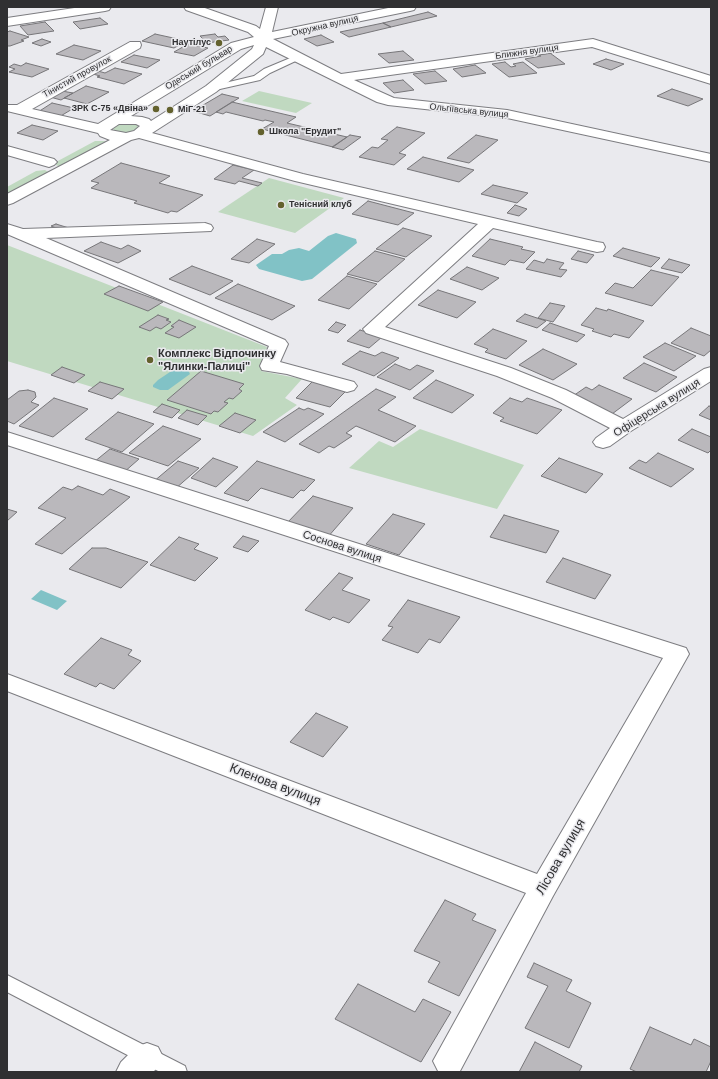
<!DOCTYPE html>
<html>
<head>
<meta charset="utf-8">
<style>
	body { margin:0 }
	#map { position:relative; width:718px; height:1079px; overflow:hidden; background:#eaeaee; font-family:Helvetica,sans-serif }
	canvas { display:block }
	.frame { position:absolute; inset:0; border:8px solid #303032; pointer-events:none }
</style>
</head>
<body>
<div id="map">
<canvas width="718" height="1079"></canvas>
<div class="frame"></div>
</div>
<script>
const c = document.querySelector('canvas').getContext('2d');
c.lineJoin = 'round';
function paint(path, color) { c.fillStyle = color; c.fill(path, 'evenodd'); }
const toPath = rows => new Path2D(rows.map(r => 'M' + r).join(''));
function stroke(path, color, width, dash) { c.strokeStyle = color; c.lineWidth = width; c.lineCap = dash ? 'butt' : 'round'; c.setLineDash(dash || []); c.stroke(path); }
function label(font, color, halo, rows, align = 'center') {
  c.font = font + ' Helvetica,sans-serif'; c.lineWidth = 3; c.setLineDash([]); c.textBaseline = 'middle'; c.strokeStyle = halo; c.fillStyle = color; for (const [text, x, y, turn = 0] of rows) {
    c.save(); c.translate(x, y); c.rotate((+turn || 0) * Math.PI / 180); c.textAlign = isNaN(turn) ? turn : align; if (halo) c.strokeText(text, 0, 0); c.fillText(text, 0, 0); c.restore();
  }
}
paint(toPath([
	[259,91,312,103,296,113,242,101],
	[119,123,134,123,137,125,139,128,127,133,114,131,113,127],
	[95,141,106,141,61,167,56,165,56,162],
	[45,170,50,173,7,196,7,187,36,171],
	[269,178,344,198,295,233,218,212],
	[7,245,267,347,261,371,302,379,285,398,297,405,253,436,7,361],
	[420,429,524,465,497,509,349,468,379,441,393,447]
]), '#c0d9c0');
paint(toPath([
	[336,233,356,239,357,243,312,279,302,281,259,269,256,265,272,254,282,254,289,250,299,248,309,251,328,236],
	[176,368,184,368,188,370,190,374,168,390,160,390,153,387,153,385,158,380],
	[41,590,67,601,57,610,31,599]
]), '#81c2c6');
const building = toPath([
	[428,12,437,16,391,27,383,23,428,12],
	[100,18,108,24,80,29,73,22,100,18],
	[45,22,54,31,28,35,20,26,45,22],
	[383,23,391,27,349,37,340,32,383,23],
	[10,31,29,37,21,40,24,41,10,46,7,46,7,32,10,31],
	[155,34,187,41,174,48,142,41,155,34],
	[215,34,218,37,225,36,229,40,207,43,200,36,215,34],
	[321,35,334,42,317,46,304,39,321,35],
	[42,39,51,42,41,46,32,43,42,39],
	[188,44,208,48,194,56,174,52,188,44],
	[74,45,101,51,83,60,56,54,74,45],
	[403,51,414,60,389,63,378,54,403,51],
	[550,53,565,64,538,68,525,59,541,56,539,55,550,53],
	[134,55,160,60,147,68,121,62,134,55],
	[606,59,624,64,611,70,593,64,606,59],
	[505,62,511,67,516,66,513,64,523,62,537,73,509,77,492,64,505,62],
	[26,63,49,69,32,77,9,72,15,69,9,67,14,64,21,66,26,63],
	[475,65,486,73,462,77,453,69,475,65],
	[115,68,142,74,124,84,97,77,100,76,93,74,98,71,105,73,115,68],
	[435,71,447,81,425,84,413,74,435,71],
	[403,80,414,90,394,93,383,83,403,80],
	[86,86,109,92,87,104,64,98,86,86],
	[672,89,703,99,688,106,657,96,672,89],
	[62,91,73,93,61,100,50,97,62,91],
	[222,94,239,98,210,116,193,111,222,94],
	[232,102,296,117,287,123,347,137,333,147,262,129,274,122,265,120,263,121,226,112,223,114,216,112,232,102],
	[52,103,74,108,59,117,38,112,52,103],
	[32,125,58,131,43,140,17,133,32,125],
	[397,127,425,133,399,153,406,155,394,165,359,157,372,147,378,148,388,140,381,139,397,127],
	[350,135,361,137,343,150,332,147,350,135],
	[476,135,498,140,469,163,447,158,476,135],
	[423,157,474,170,459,182,407,169,423,157],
	[121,163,170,176,159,183,203,195,177,212,171,211,168,213,134,203,137,201,91,188,99,183,91,181,121,163],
	[233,165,254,170,242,178,262,183,258,186,239,181,235,184,214,179,233,165],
	[493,185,528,193,517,203,481,194,493,185],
	[368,201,414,213,398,225,352,214,368,201],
	[515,205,527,209,519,216,507,213,515,205],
	[56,224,69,228,64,231,51,226,56,224],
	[403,228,432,236,406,257,376,249,403,228],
	[257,239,275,244,249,263,231,259,257,239],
	[490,239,523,247,521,249,535,252,524,263,510,260,505,265,472,256,490,239],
	[101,242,121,249,128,245,141,251,118,263,84,251,101,242],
	[623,248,660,258,651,267,613,256,623,248],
	[375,251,405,259,378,282,347,274,375,251],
	[578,251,594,255,587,263,571,259,578,251],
	[547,259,564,263,559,269,567,270,561,277,526,269,534,260,544,263,547,259],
	[669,259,690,265,682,273,661,268,669,259],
	[192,266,233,281,210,295,169,279,192,266],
	[467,267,499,278,482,290,450,279,467,267],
	[651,270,679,277,652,306,605,293,615,283,633,288,651,270],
	[347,276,377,284,349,309,318,300,347,276],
	[238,284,295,306,272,320,215,298,238,284],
	[119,286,163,302,148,311,104,294,119,286],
	[438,290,476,302,457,318,418,305,438,290],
	[550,303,565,306,553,322,538,318,550,303],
	[596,308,607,311,608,309,644,321,629,338,614,334,611,337,592,331,594,329,581,325,596,308],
	[525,314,546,321,537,328,516,321,525,314],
	[158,315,169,319,166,320,171,322,161,329,156,327,150,331,139,327,158,315],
	[179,320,196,327,179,338,165,333,174,327,171,326,179,320],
	[336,322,346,325,338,333,328,330,336,322],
	[550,323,585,335,577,342,542,330,550,323],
	[691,328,711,336,711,350,704,356,671,343,691,328],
	[493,329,527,341,506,359,485,352,488,349,474,344,493,329],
	[360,330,382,337,369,348,347,341,360,330],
	[665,343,696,356,674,371,643,357,665,343],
	[543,349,577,364,553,380,519,365,543,349],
	[360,351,375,356,382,352,399,358,374,376,342,364,360,351],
	[644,363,677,377,656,392,623,378,644,363],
	[395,364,410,370,417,365,434,371,410,390,377,377,395,364],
	[62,367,85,375,74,383,51,375,62,367],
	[201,371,244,384,239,389,242,391,233,399,229,398,224,402,228,403,218,412,214,411,211,414,167,400,201,371],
	[436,380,474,395,452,413,413,398,436,380],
	[313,381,347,390,330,407,296,398,313,381],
	[100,382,124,389,112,399,88,391,100,382],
	[599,385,632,399,612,414,573,396,586,387,592,390,599,385],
	[376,389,396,397,378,410,416,426,395,442,356,426,346,433,352,436,334,448,329,446,319,453,299,444,376,389],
	[28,390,35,392,36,397,31,402,39,405,14,424,7,421,7,400,19,391,28,390],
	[54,398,88,409,53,437,19,426,54,398],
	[510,398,522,402,527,398,562,410,537,434,500,421,504,418,493,413,510,398],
	[162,404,180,410,172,418,153,412,162,404],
	[709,406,711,407,711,420,699,415,709,406],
	[299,408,304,410,308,408,324,414,285,442,263,432,299,408],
	[187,410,207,416,198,425,178,418,187,410],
	[118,412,154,424,122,452,85,439,118,412],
	[235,413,256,420,240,433,219,426,235,413],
	[163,426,201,439,168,466,129,453,163,426],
	[692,429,711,437,711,450,708,453,678,440,692,429],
	[110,449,139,459,123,473,94,462,110,449],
	[658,453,694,469,671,487,629,468,639,460,646,463,658,453],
	[213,458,238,467,216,487,191,478,213,458],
	[559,458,603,474,586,493,541,476,559,458],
	[178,461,199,468,175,489,153,482,178,461],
	[257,461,315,480,304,491,301,490,293,498,261,488,248,501,224,493,257,461],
	[78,486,103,495,110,489,130,497,62,554,35,544,66,518,38,508,63,487,72,490,78,486],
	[313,496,353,508,327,538,286,524,313,496],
	[7,509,17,512,7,521,7,509],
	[393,514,425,524,399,555,366,544,393,514],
	[504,515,559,531,546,553,490,537,504,515],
	[243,536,259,541,248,552,233,547,243,536],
	[179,537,199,544,194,549,218,558,195,581,150,565,179,537],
	[92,548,106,548,148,562,121,588,69,569,92,548],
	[563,558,611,575,595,599,546,582,563,558],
	[339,573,353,578,342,590,370,600,349,623,333,617,330,620,305,610,339,573],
	[408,600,460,617,440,643,429,639,418,653,382,640,393,627,388,626,408,600],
	[101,638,132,650,128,655,141,661,114,689,100,683,96,687,64,674,101,638],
	[316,713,348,727,323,757,290,742,316,713],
	[445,900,476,914,472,920,496,930,459,996,428,982,440,962,414,951,445,900],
	[534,963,572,980,566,991,591,1003,569,1048,525,1028,548,986,527,977,534,963],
	[358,984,415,1012,423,999,451,1012,421,1062,335,1019,358,984],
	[650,1027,691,1045,694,1039,711,1047,711,1061,706,1072,637,1072,630,1069,650,1027],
	[535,1042,582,1066,579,1072,519,1072,535,1042]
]);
paint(building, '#bab8bc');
stroke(building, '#777679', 1);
const service = toPath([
	[295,56,301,56,302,58,270,73,260,80,211,91,207,89,208,87,254,76,264,69,295,56],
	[7,975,185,1066,187,1072,160,1072,7,992,7,975]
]);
const minor = toPath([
	[81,7,111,7,109,10,105,11,7,26,7,18,81,7],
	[184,7,202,7,256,26,260,29,266,7,278,7,272,32,393,7,416,7,414,10,410,11,273,39,341,74,593,39,711,76,711,84,592,47,354,80,394,98,507,110,711,154,711,162,507,118,388,105,377,102,266,47,263,54,216,92,152,133,303,174,597,242,603,243,605,247,603,251,597,252,493,228,385,327,511,368,566,390,623,419,704,369,711,367,711,381,631,431,610,446,603,448,596,446,593,442,596,438,610,428,552,398,497,376,366,333,363,329,478,224,295,181,139,138,131,140,13,203,7,205,7,194,110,140,100,136,98,133,7,111,7,105,17,105,130,42,140,42,141,45,140,48,32,109,98,124,231,43,254,37,248,32,186,10,184,7],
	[254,45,252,49,206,86,151,121,149,119,142,117,131,116,241,49,254,45],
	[119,124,136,124,140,126,134,131,126,133,110,130,119,124],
	[7,146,54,159,57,162,54,165,49,167,7,155,7,146],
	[205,223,211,225,213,228,211,231,46,238,285,340,288,344,280,362,354,382,357,386,354,390,347,392,287,374,262,370,260,366,269,346,7,234,7,224,23,229,205,223],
	[7,432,686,648,689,654,553,896,460,1071,438,1071,433,1061,526,893,7,691,7,674,537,874,663,658,7,445,7,432],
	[147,1043,158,1047,163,1057,158,1067,153,1072,116,1072,121,1062,136,1047,147,1043]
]);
stroke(service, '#7d7d81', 2);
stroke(minor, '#7d7d81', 2);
paint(service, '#fff');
paint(minor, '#fff');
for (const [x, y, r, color] of [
	[219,43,4,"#63612d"],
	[156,109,4,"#63612d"],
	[170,110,4,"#63612d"],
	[261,132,4,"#63612d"],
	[281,205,4,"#63612d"],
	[150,360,4,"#63612d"]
]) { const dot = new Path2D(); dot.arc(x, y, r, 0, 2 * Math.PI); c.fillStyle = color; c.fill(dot); stroke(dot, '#eaeaee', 1.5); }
label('9px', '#303032', '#eaeaee', [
	["Окружна вулиця",325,26,-13],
	["Ближня вулиця",527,52,-8],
	["Одеський бульвар",199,68,-31],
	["Тінистий провулок",77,77,-29],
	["Ольгіївська вулиця",469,111,6]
]);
label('bold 9px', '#303032', '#eaeaee', [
	["Наутілус",211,43,"right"],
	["ЗРК С-75 «Двіна»",148,109,"right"],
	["МіГ-21",178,110],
	["Школа \"Ерудит\"",269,132],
	["Тенісний клуб",289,205]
], 'left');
label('bold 11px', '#303032', '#eaeaee', [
	["Комплекс Відпочинку",158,354],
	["\"Ялинки-Палиці\"",158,367]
], 'left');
label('11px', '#303032', '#eaeaee', [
	["Офіцерська вулиця",657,408,-32],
	["Соснова вулиця",342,547,18]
]);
label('13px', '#303032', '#eaeaee', [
	["Кленова вулиця",275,785,21],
	["Лісова вулиця",561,857,-60]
]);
</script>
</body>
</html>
